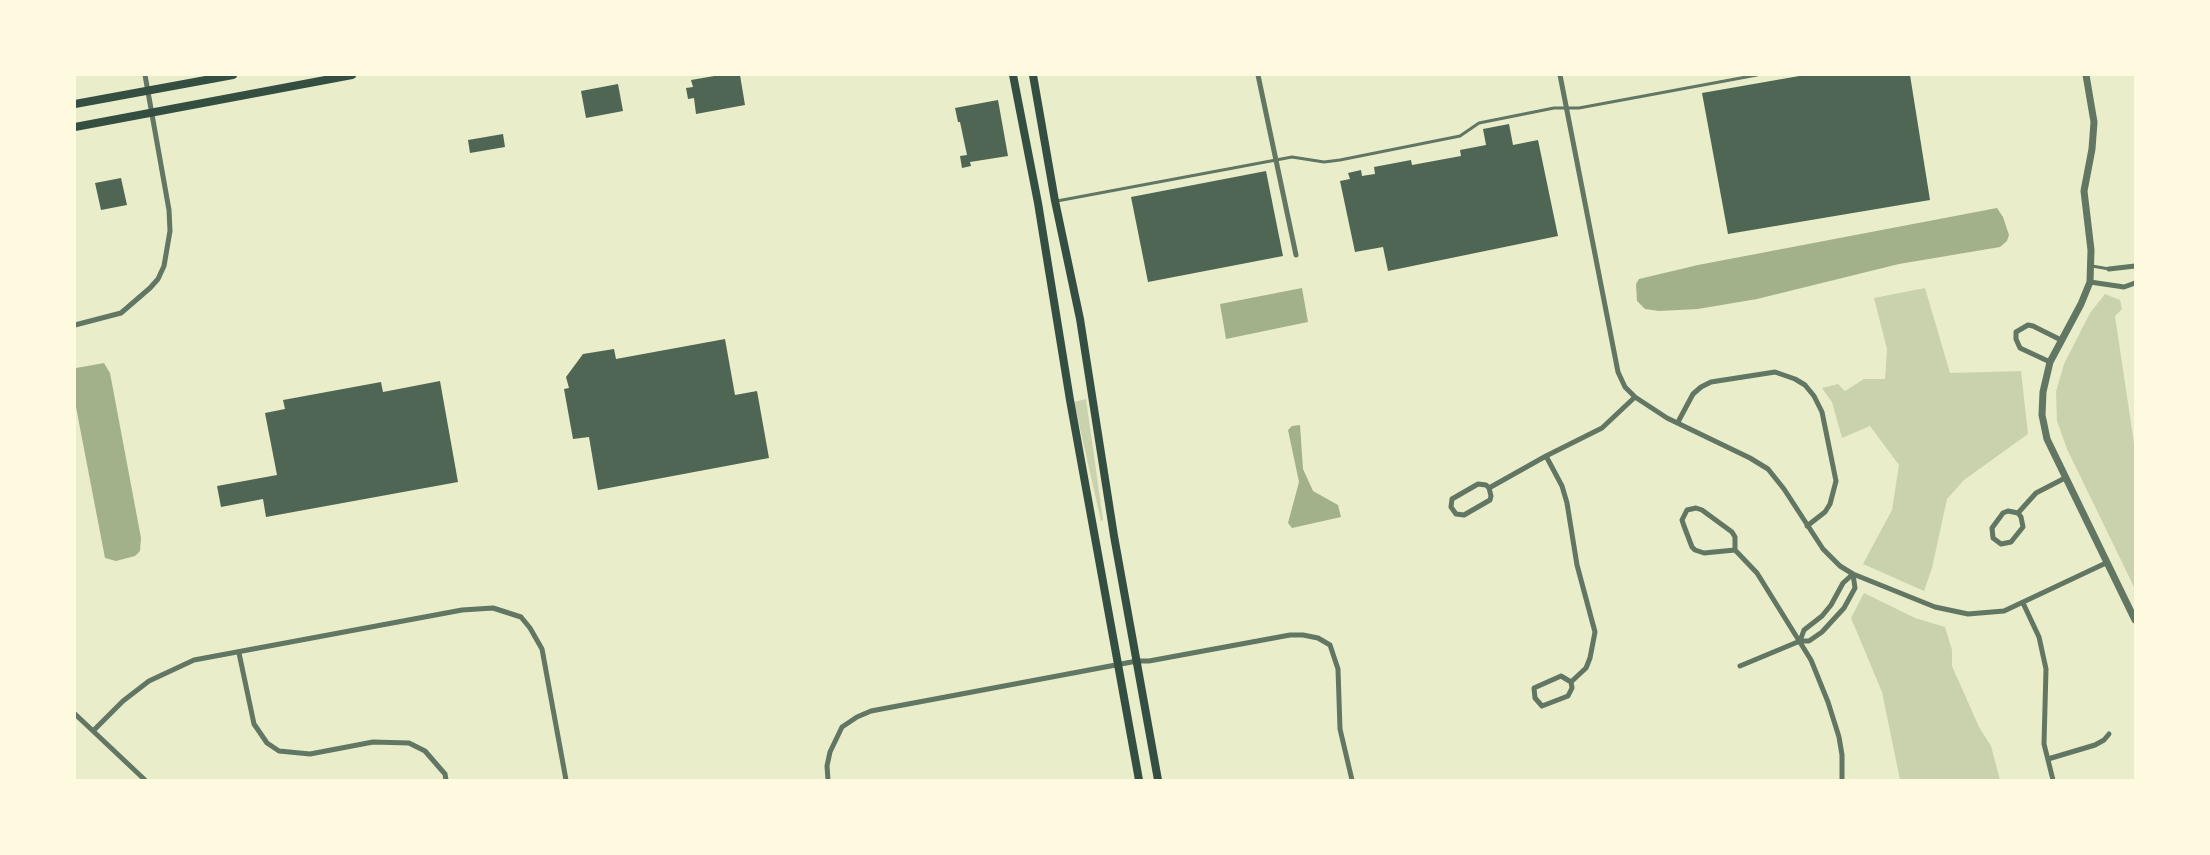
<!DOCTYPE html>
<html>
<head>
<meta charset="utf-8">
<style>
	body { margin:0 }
	#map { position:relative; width:2210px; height:855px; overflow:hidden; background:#e9edc9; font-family:"Nunito Sans",sans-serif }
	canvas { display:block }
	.frame { position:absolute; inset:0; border:76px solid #fefae0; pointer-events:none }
</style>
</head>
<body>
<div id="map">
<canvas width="2210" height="855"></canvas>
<div class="frame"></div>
</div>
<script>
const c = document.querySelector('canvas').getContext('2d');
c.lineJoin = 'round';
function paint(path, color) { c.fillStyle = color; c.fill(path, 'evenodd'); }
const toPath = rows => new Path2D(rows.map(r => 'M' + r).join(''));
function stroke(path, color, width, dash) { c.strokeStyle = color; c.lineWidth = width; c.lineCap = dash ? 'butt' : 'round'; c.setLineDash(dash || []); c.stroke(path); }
paint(toPath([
	[1925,288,1950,373,2021,371,2028,434,1964,480,1947,499,1932,568,1924,591,1863,564,1892,510,1899,465,1870,426,1842,438,1832,402,1822,388,1838,384,1845,391,1864,379,1885,379,1887,349,1874,298],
	[2105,294,2120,300,2122,309,2115,316,2135,450,2135,589,2067,449,2057,421,2056,392,2064,364,2090,313],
	[1086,399,1103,520,1101,521,1074,402],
	[1864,593,1915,618,1945,627,1952,650,1952,666,1979,727,1991,746,2000,780,1900,780,1882,692,1851,618]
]), '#cad2ad');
paint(toPath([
	[1997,208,2003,217,2009,235,2007,241,2000,247,1899,264,1757,299,1698,309,1659,311,1645,309,1637,301,1636,284,1639,279,1698,265],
	[1302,288,1308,322,1226,339,1220,304],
	[104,363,110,373,141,538,140,551,135,556,116,561,105,558,75,402,76,368],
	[1300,425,1303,469,1313,491,1338,505,1341,517,1292,528,1288,523,1299,482,1288,430,1292,426]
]), '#a3b18a');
paint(toPath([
	[720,75,740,75,745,105,696,114,694,98,688,99,686,88,693,87,691,80],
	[1805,75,1910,75,1930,200,1728,234,1702,93],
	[618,84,623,111,586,118,581,91],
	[998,100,1008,156,970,162,971,166,962,168,960,156,967,155,960,122,958,122,955,108],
	[1509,124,1513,145,1538,140,1558,236,1388,271,1383,247,1355,252,1340,181,1350,179,1348,173,1361,170,1362,176,1368,175,1375,174,1374,167,1411,160,1412,165,1461,156,1460,150,1486,145,1483,129],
	[503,134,505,147,470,153,468,140],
	[1266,171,1283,256,1148,282,1131,197],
	[121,178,127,205,101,210,95,183],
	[725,339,735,395,757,391,769,458,598,490,589,437,573,439,564,389,569,388,566,377,583,354,614,349,616,359],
	[440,381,458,482,266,517,263,499,221,507,217,486,277,475,265,413,285,409,283,400,381,382,383,392]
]), '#4f6655');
stroke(toPath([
	[1057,201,1292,157,1324,162,1340,160,1460,136,1479,123,1554,108,1579,108,1757,75],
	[2092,266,2109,269]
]), '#617663', 3);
stroke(toPath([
	[1258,75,1296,255],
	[1560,75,1618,372,1625,387,1635,397,1667,418,1750,458,1768,469,1784,489,1823,549,1840,566,1853,574,1935,607,1968,614,2004,611,2106,563],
	[2109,269,2135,266],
	[2090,282,2124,287,2135,283],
	[75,325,121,313,150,288,158,279,164,266,170,231,169,210,145,75],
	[2050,362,2020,348,2016,339,2016,332,2028,325,2033,326,2061,340],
	[1678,422,1693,394,1701,387,1711,382,1775,372,1795,379,1805,385,1814,396,1822,412,1836,481,1830,504,1825,512,1807,526],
	[1546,456,1562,486,1567,503,1577,565,1595,632,1590,658,1586,668,1571,682,1572,688,1568,696,1542,706,1535,698,1534,688,1561,676,1571,682],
	[1478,484,1486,485,1489,488,1491,496,1490,500,1464,515,1456,514,1451,507,1452,499,1478,484],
	[1489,488,1546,456,1602,428,1635,397],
	[2008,511,2018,513,2021,517,2023,527,2011,542,2001,544,1993,538,1992,528,2003,513,2008,511],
	[2018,513,2036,493,2065,478],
	[1735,550,1704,553,1695,550,1692,547,1684,526,1682,520,1687,510,1696,508,1702,510,1732,532,1735,537,1735,550,1757,573,1811,660,1828,702,1839,737,1842,755,1842,780],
	[2023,603,2039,637,2046,669,2044,744,2053,780],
	[239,653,254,724,267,743,279,751,310,754,373,742,409,743,425,751,445,774,446,780],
	[1740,666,1800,641,1809,641,1822,632,1844,608,1855,588,1853,574,1843,583,1831,605,1822,616,1804,630,1800,641],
	[75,714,145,780],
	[93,731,123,701,149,681,194,660,462,610,493,608,521,617,530,628,542,649,566,780],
	[2048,759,2095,745,2104,740,2109,734],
	[828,780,827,766,830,752,842,727,857,717,871,711,1137,661,1149,661,1290,635,1303,635,1318,638,1330,645,1338,669,1340,729,1352,780]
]), '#617663', 5);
stroke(toPath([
	[2086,75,2094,122,2092,149,2084,191,2091,250,2090,282,2081,304,2050,362,2043,392,2042,415,2047,439,2135,620]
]), '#617663', 7);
stroke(toPath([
	[1013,75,1038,203,1070,400,1139,780],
	[1033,75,1055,201,1080,319,1114,536,1158,780],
	[75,104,233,75],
	[75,127,352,75]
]), '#344e41', 8);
</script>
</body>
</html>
